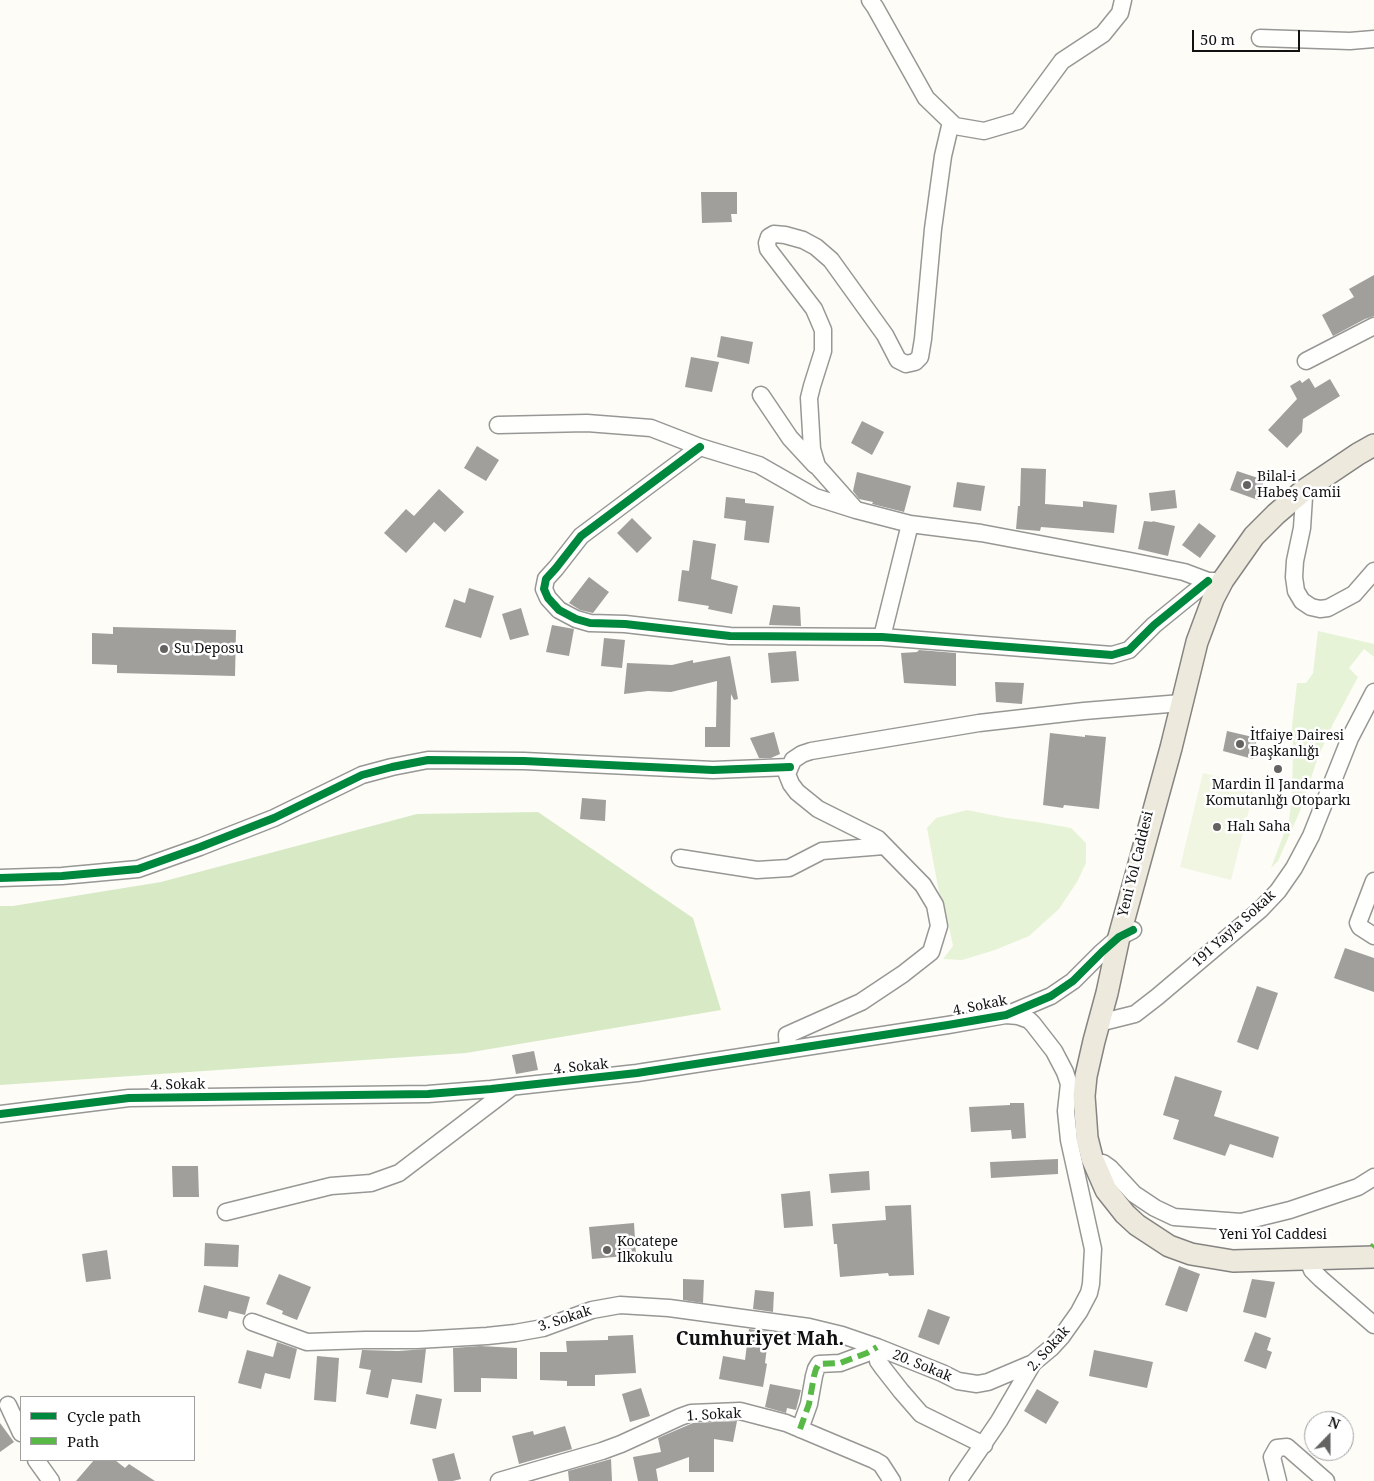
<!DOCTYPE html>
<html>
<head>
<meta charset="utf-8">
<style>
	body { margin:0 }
	#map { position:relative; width:1374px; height:1481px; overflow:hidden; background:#fdfcf7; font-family:"Noto Serif",serif }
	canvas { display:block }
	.legend { position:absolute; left:20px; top:1396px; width:175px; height:65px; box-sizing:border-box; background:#fff; border:1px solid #a0a0a0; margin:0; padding:6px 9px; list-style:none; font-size:15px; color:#111 }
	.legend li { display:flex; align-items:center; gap:10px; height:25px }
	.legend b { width:25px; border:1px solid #a0a0a0 }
	.north { position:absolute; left:1304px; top:1411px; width:50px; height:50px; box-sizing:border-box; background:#fff; border:1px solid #a0a0a0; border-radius:50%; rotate:22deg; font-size:14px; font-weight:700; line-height:20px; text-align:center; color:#111 }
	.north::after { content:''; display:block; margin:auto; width:18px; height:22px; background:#646362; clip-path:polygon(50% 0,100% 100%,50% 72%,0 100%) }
	.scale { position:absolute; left:1192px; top:30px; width:108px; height:22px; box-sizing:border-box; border:2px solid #111; border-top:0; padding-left:6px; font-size:15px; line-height:18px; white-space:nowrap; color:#111; -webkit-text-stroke:4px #fff; paint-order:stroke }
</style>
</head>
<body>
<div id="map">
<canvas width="1374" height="1481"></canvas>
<ul class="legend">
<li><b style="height:6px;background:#00873e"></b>Cycle path</li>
<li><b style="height:6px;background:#58b947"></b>Path</li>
</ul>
<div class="north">N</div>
<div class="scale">50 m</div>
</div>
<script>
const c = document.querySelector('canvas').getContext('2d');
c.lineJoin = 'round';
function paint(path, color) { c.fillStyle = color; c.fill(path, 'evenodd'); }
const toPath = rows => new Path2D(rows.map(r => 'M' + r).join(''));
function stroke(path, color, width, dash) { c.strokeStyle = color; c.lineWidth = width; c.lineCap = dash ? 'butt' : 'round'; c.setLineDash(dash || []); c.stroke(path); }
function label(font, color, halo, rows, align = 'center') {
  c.font = font + ' "Noto Serif",serif'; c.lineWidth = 5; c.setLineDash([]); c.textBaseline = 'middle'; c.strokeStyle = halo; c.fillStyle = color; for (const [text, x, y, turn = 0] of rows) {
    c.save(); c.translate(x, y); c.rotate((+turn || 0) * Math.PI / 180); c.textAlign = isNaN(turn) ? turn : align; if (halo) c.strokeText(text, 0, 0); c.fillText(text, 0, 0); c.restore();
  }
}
paint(toPath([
	[1318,631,1374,644,1374,657,1364,649,1349,668,1358,677,1333,724,1318,757,1300,811,1278,861,1271,868,1289,820,1292,798,1293,748,1292,726,1297,683,1306,683,1313,673],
	[967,810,1007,818,1037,822,1071,828,1086,843,1086,863,1077,882,1059,909,1029,936,995,950,962,960,943,959,953,946,946,912,939,892,927,828,936,818]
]), '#e7f3d7');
paint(toPath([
	[538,812,693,918,721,1010,466,1053,0,1085,0,906,13,906,161,882,417,814]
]), '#d8eac5');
paint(toPath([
	[1203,773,1255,786,1231,880,1180,867]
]), '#f0f6e1');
paint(toPath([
	[701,192,737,192,737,214,731,214,732,222,702,223],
	[1374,275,1374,316,1365,319,1333,336,1322,315,1354,297,1349,289],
	[721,336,753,342,749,364,717,357],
	[691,357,719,362,712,392,685,387],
	[1309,378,1315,388,1330,379,1340,396,1303,419,1302,432,1287,448,1268,430,1297,399,1290,386,1300,380,1302,383],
	[862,421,884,432,872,455,851,443],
	[477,446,499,460,486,481,464,468],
	[1021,468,1046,469,1045,504,1083,507,1083,501,1117,505,1114,533,1041,527,1040,531,1016,529,1018,506,1020,506],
	[1237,471,1264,480,1258,500,1230,490],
	[857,472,911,486,904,512,872,504,873,502,859,499,853,491],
	[957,482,985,486,981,511,953,507],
	[439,489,464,512,445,532,434,522,406,553,384,533,406,509,414,516],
	[1175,490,1177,508,1151,511,1149,493],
	[726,497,745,499,745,503,774,506,769,543,744,540,746,521,724,518],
	[632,518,652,538,637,553,617,533],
	[1144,521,1153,522,1152,521,1175,526,1168,556,1138,549],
	[1199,523,1216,536,1200,558,1182,545],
	[693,540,716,544,711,579,738,586,732,614,708,609,709,606,678,601,682,570,689,571],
	[589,577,609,592,593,613,580,610,569,603],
	[469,588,494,596,481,638,445,627,454,599,465,603],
	[773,605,800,607,801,626,769,625],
	[521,608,529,635,510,640,502,614],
	[552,625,574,629,569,656,546,652],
	[113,627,236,630,235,676,117,673,117,665,92,664,92,633,113,634],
	[604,638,625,640,622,668,601,666],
	[919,650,956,653,956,686,904,683,901,653,917,652],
	[796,651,799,681,771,683,768,653],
	[730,656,738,699,734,700,731,694,730,747,705,747,705,727,716,727,717,681,671,692,648,691,624,694,627,663,672,665,693,660,693,663],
	[995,682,1024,683,1022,704,996,702],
	[1227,731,1257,738,1253,759,1223,751],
	[774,732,780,754,771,758,759,758,750,738],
	[1050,733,1085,737,1085,735,1106,737,1099,809,1064,805,1063,808,1043,805],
	[582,798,606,800,605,821,580,819],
	[1345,948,1374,958,1374,992,1334,978],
	[1257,986,1278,993,1258,1050,1237,1042],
	[534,1051,538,1070,516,1074,512,1055],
	[1175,1076,1222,1091,1214,1116,1279,1137,1273,1158,1230,1144,1225,1156,1173,1139,1179,1120,1163,1115],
	[1010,1103,1024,1103,1026,1138,1012,1139,1011,1130,971,1132,969,1107,1010,1105],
	[1058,1159,1058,1174,991,1178,990,1162],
	[172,1166,198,1166,199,1197,173,1197],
	[869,1171,870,1190,831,1193,829,1174],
	[810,1191,813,1226,784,1228,781,1194],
	[911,1205,914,1275,889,1276,888,1273,840,1277,837,1244,834,1244,832,1224,886,1220,885,1206],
	[634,1223,636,1255,592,1259,589,1227],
	[205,1243,239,1245,238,1267,204,1266],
	[107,1250,111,1279,86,1282,82,1254],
	[1179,1266,1200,1274,1187,1312,1165,1305],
	[279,1274,311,1287,297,1320,282,1314,283,1311,266,1304],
	[683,1279,704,1280,703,1303,683,1300],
	[1252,1279,1275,1282,1266,1318,1243,1312],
	[204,1285,250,1297,245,1315,229,1311,227,1319,198,1312],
	[755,1290,774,1292,773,1312,753,1309],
	[928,1309,950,1317,939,1345,918,1337],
	[749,1329,769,1332,765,1363,767,1364,763,1387,719,1379,723,1356,745,1360],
	[1255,1332,1271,1338,1267,1350,1272,1352,1266,1369,1244,1361],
	[633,1335,636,1373,595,1375,595,1386,567,1386,567,1381,540,1380,540,1352,567,1352,566,1341,608,1340,608,1336],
	[277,1342,297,1349,290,1379,265,1373,261,1389,238,1383,247,1350,273,1357],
	[480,1346,517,1348,517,1379,481,1378,481,1392,454,1392,453,1348],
	[426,1349,422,1383,392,1379,388,1398,366,1394,371,1370,359,1368,362,1350,398,1351],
	[1094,1350,1153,1362,1147,1388,1089,1376],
	[317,1356,339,1358,336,1402,314,1400],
	[770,1384,801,1390,796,1410,787,1408,786,1413,765,1407],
	[641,1388,650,1416,630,1422,622,1394],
	[1037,1389,1059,1402,1046,1424,1024,1411],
	[416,1394,442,1399,436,1429,410,1424],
	[737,1421,733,1442,714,1439,714,1472,689,1472,689,1457,656,1469,658,1481,638,1481,633,1457,661,1452,658,1438,693,1423],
	[0,1423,14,1442,0,1452],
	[565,1426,572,1449,519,1464,512,1436,533,1431,534,1435],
	[454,1453,461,1479,453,1481,438,1481,432,1459],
	[611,1459,612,1481,569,1481,568,1471],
	[94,1460,115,1460,125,1468,129,1464,155,1481,76,1481]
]), '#a19f9c');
const minor = toPath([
	[870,0,875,7,926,98,955,126,984,131,1018,121,1062,61,1103,34,1120,13,1123,0],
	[1260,38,1350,41,1374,39],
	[1306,361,1374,326],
	[761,395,790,438,815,465],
	[498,425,587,423,651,428,700,447,759,465,815,497,856,510,910,524,981,533,1130,561,1184,572,1208,581,1215,581],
	[700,447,581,536,556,568,546,579,544,589,548,598,559,610,576,619,590,623,625,624,730,636,882,637,1112,655,1129,650,1154,625,1208,581],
	[1304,497,1302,528,1295,561,1294,577,1296,591,1302,601,1311,607,1320,609,1328,608,1354,594,1374,571],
	[856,510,817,466,812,449,809,398,812,386,823,351,823,330,814,309,768,249,767,243,769,237,774,234,785,235,803,240,816,247,831,260,885,335,898,360,906,364,915,362,920,357,923,339,933,229,943,156,951,122],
	[882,637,910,524],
	[680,858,757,870,789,868,822,851,884,846],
	[0,878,62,876,138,869,200,847,274,818,362,775,392,767,428,760,524,761,713,770,790,767],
	[1374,881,1358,923,1360,927,1374,936],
	[1006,1015,1018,1016,1029,1020,1033,1024,1054,1051,1065,1072,1069,1084,1075,1092],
	[1107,1021,1135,1014,1157,997,1260,910,1278,891,1294,868,1311,836,1350,738,1374,692],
	[788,1050,787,1035,861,1002,903,974,931,952,939,926,935,905,923,885,878,839,818,809,797,792,791,784,787,774,793,760,802,754,811,751,979,723,1084,711,1181,703],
	[0,1114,129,1098,428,1094,491,1089,637,1073,948,1025,1006,1015,1051,996,1073,981,1102,952,1119,937,1133,930],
	[1103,1163,1110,1168,1134,1194,1155,1208,1174,1217,1241,1222,1290,1210,1358,1187,1374,1177],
	[226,1212,331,1186,371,1183,399,1173,512,1087],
	[1308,1260,1312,1270,1321,1279,1374,1325],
	[252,1322,307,1342,365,1340,417,1340,487,1336,515,1333,543,1328,592,1310,620,1305,669,1308,809,1327,842,1335,877,1347,942,1373,958,1381,977,1384,988,1382,1033,1363],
	[877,1347,878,1361,883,1368,901,1391,921,1414,984,1445],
	[8,1405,21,1433],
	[800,1429,809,1404,814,1376,816,1369,819,1364,840,1363,867,1353,877,1347],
	[36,1460,51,1481],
	[499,1481,602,1451,621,1444,680,1417,691,1413,740,1411,786,1423,874,1460,881,1464,892,1481],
	[958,1481,999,1421,1033,1363,1051,1348,1062,1336,1079,1312,1089,1293,1091,1284,1093,1249,1069,1140,1066,1111,1069,1084],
	[1278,1481,1272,1457,1277,1448,1287,1447,1326,1481]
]);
const major = toPath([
	[1374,445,1358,454,1303,491,1276,514,1254,536,1223,580,1213,599,1197,642,1171,748,1119,937,1107,993,1094,1041,1086,1076,1084,1096,1087,1138,1092,1158,1106,1190,1125,1214,1137,1225,1169,1246,1191,1254,1233,1261,1374,1257]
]);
stroke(minor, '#979795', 19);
stroke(major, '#858482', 24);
stroke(minor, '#fffffe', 16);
stroke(major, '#ede9dc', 21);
stroke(toPath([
	[1372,1247,1374,1245],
	[800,1429,809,1404,814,1376,816,1369,819,1364,840,1363,867,1353,877,1347]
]), '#58b947', 6, [12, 6]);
stroke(toPath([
	[700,447,581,536,556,568,546,579,544,589,548,598,559,610,576,619,590,623,625,624,730,636,882,637,1112,655,1129,650,1154,625,1208,581],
	[0,878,62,876,138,869,200,847,274,818,362,775,392,767,428,760,524,761,713,770,790,767],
	[0,1114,129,1098,428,1094,491,1089,637,1073,948,1025,1006,1015,1051,996,1073,981,1102,952,1119,937,1133,930]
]), '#00873e', 8);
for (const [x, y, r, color] of [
	[1247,485,5,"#646362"],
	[164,649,5,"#646362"],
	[1240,744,5,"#646362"],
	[1278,769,5,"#646362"],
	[1217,827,5,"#646362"],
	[607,1250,5,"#646362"]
]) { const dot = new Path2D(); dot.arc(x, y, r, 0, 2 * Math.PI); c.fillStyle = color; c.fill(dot); stroke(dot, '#fff', 2); }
label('14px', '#111', '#fff', [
	["Bilal-i",1257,477],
	["Habeş Camii",1257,493],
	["Su Deposu",174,649],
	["İtfaiye Dairesi",1250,736],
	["Başkanlığı",1250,752],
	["Mardin İl Jandarma",1278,785,"center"],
	["Komutanlığı Otoparkı",1278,801,"center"],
	["Halı Saha",1227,827],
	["Kocatepe",617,1242],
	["İlkokulu",617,1258]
], 'left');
label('14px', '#111', '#fff', [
	["Yeni Yol Caddesi",1136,864,-76],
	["191 Yayla Sokak",1234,929,-42],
	["4. Sokak",980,1006,-12],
	["4. Sokak",581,1067,-6],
	["4. Sokak",178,1085,-1],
	["Yeni Yol Caddesi",1273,1235],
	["3. Sokak",565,1319,-18],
	["2. Sokak",1049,1349,-48],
	["20. Sokak",922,1366,22],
	["1. Sokak",714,1415,-3]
]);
label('bold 19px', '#111', '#fff', [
	["Cumhuriyet Mah.",760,1340]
]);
</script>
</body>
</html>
